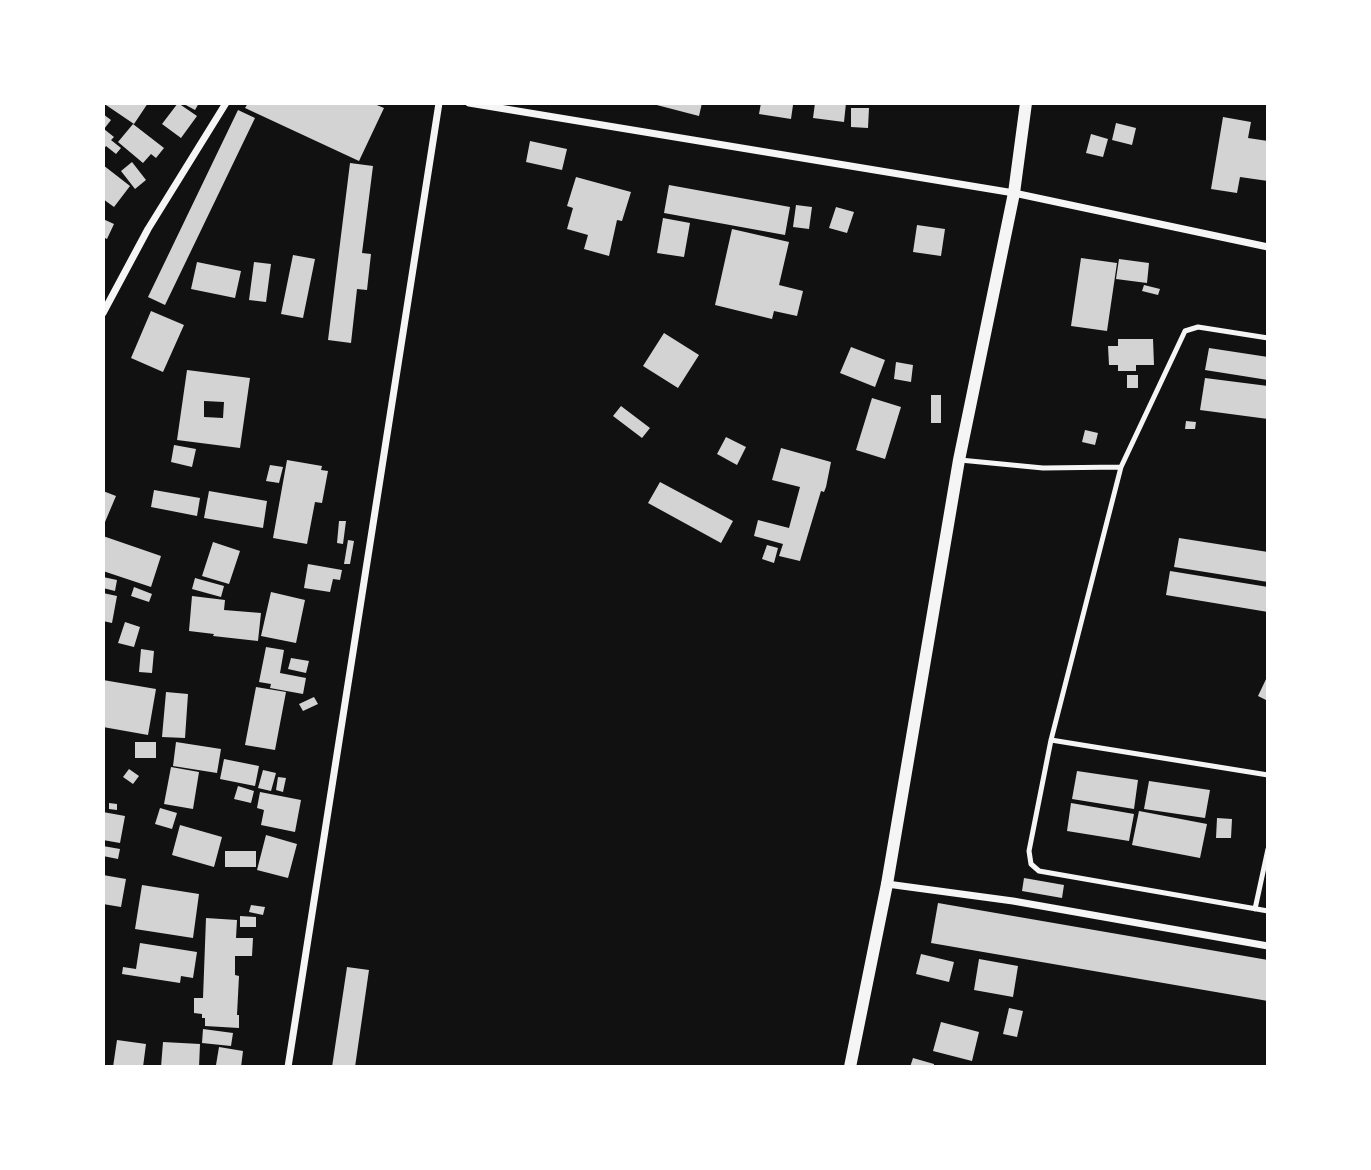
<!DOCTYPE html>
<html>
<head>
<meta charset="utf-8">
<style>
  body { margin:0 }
  #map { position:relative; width:1371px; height:1170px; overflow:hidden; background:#111; font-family:Arial,sans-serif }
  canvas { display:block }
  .frame { position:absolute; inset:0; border:105px solid #fff; pointer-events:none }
</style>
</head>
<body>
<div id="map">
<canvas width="1371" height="1170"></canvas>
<div class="frame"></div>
</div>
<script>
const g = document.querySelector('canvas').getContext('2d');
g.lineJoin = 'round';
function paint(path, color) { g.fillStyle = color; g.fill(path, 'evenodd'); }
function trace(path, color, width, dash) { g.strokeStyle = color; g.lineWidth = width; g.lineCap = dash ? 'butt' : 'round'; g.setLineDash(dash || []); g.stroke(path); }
paint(new Path2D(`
  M103 103H148L134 124Z
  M178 103 197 116 181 138 162 124Z
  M182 103H199L195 110Z
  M248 103H372L384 108 359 161 245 108Z
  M649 103H702L699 116Z
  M761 103 793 105 791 119 759 114Z
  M815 103H846L844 122 813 118Z
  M851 108H869L868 128 851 127Z
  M238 110 255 118 165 305 148 297Z
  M103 114 111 120 104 129 114 137 111 140 121 148 116 154 106 146 103 150Z
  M1223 117 1251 122 1248 138 1268 141V181L1240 177 1237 193 1211 189Z
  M1116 123 1136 128 1132 145 1112 140Z
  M133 124 164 148 156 158 151 154 143 163 118 142Z
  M1091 134 1108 139 1103 157 1086 153Z
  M530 141 567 149 562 170 526 162Z
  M132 162 146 180 135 189 121 171Z
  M350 163 373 166 362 253 371 254 367 290 357 289 351 343 328 340Z
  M103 165 130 186 114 207 103 199Z
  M576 177 631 192 622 221 617 220 609 256 584 249 588 235 567 229 573 208 567 206Z
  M669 185 790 207 785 235 664 213Z
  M796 205 812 207 809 229 793 227Z
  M836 207 854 212 847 233 829 228Z
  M663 218 690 223 684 257 657 253Z
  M103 219 114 224 107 239 103 237Z
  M917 225 945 229 941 256 913 252Z
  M732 229 789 242 779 285 803 291 797 316 774 311 772 319 715 305Z
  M293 255 315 259 303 318 281 314Z
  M1081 258 1117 263 1107 331 1071 326Z
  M1119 259 1149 263 1147 283 1116 279Z
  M197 262 241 271 235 298 191 289Z
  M254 262 271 264 266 302 249 300Z
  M1144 285 1160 289 1158 295 1142 291Z
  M151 311 184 325 163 372 131 358Z
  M664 333 699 355 678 388 643 366Z
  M1118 339H1153L1154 365H1136V371H1118V365H1109L1108 346H1118Z
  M851 347 885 360 875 387 840 373Z
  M1209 348 1268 357V380L1205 370Z
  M896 362 913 365 911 382 894 379Z
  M187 370 250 378 240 448 177 440ZM204 401 224 402 223 418 204 417Z
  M1127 375H1138V388H1127Z
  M1205 378 1268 386V419L1200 410Z
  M931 395H941V423H931Z
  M872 398 901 407 885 459 856 450Z
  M621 406 650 428 642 438 613 416Z
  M1186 421 1196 422 1195 429H1185Z
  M1085 430 1098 433 1095 445 1082 442Z
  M726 437 746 447 737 465 717 454Z
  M174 445 196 449 192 467 171 462Z
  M781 448 831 462 826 487 824 492 821 491 800 561 779 556 783 544 754 536 758 520 789 528 800 487 772 480Z
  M287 460 322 466 321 470 328 471 322 503 315 502 307 544 273 538Z
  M270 465 283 467 279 483 266 481Z
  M660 482 733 521 721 543 648 503Z
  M154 490 200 498 197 516 151 507Z
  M103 491 116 496 105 522 103 521Z
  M209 491 267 501 263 528 204 518Z
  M339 521H346L343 544 337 543Z
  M103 536 161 556 151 587 103 571Z
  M1179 538 1268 552V582L1174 567Z
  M348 540 354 541 350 564H344Z
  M213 542 240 551 229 584 202 576Z
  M767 545 778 548 774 563 762 559Z
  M308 564 342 570 340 580 333 579 330 592 304 588Z
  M1170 571 1268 587V612L1166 595Z
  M103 577 117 580 115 591 103 588Z
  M195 578 224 586 221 597 192 589Z
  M134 587 152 594 149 602 131 596Z
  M271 592 305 600 296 643 261 636Z
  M103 593 117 596 112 623 103 621Z
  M192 596 225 600 224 610 261 613 258 641 213 636 214 634 189 631Z
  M125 622 140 627 134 647 118 643Z
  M266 647 284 650 280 673 306 678 303 694 270 688 271 684 259 682Z
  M141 649 154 651 152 673 139 672Z
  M291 658 309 661 306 673 288 669Z
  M1268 675V701L1258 696Z
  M103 680 156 689 148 735 103 727Z
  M256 687 286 692 275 750 245 745Z
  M166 692 188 694 185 738 162 737Z
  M314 697 318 704 303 711 299 704Z
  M135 742H156V758H135Z
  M176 742 221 749 217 773 173 766Z
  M224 759 259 766 255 786 220 779Z
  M171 767 199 772 193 809 164 804Z
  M129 769 139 776 133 784 123 777Z
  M263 770 276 773 271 791 258 788Z
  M1077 771 1138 780 1134 809 1072 799Z
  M278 777 286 778 283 792 276 790Z
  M1149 781 1210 790 1205 818 1144 809Z
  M238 786 254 791 251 803 234 799Z
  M260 792 301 800 295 832 261 825 264 810 257 808Z
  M109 803 117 804V810L109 809Z
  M1071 803 1134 814 1129 841 1067 831Z
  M160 808 177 813 172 829 155 824Z
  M1139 811 1207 824 1200 858 1132 845Z
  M103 812 125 816 120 843 103 840Z
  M1217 818 1232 819 1231 838H1216Z
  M180 825 222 837 214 867 172 855Z
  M266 835 297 844 288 878 257 870Z
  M103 846 120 849 118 859 103 856Z
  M225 851H256V867H225Z
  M103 875 126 879 121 907 103 904Z
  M1024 878 1064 885 1062 898 1022 891Z
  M142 885 199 894 193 938 135 929Z
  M938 903 1268 960V1001L931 943Z
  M251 905 265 907 263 915 249 912Z
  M240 916 256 917V927H240Z
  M206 918 237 920 236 938H253L252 956H235V975L239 976 237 1015H239V1028L205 1026V1018H202V1014L194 1013V998H203Z
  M140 943 197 952 193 978 181 976 180 983 122 974 123 967 136 969Z
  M921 954 954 962 949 982 916 974Z
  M979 959 1018 966 1013 997 974 990Z
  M347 967 369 970 355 1067H332Z
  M1009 1008 1023 1011 1017 1037 1003 1034Z
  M941 1022 979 1032 972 1061 933 1051Z
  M203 1029 233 1033 231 1046 202 1043Z
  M117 1040 146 1044 143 1067H113Z
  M163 1042 200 1044 199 1067H161Z
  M219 1047 243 1051 241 1067 216 1065Z
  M913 1058 934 1064V1067H910Z`), '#d3d3d3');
trace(new Path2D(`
  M1268 338 1198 327 1185 331 1121 467 1051 740 1029 851 1031 864 1039 871 1268 911
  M960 460 1043 468 1121 467
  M1051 740 1268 775
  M1255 909 1268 849`), '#f5f5f5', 5);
trace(new Path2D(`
  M469 103 1014 193 1268 247
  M103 313 148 229 226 103
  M887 884 1013 901 1268 946
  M288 1067 439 103`), '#f5f5f5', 7);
trace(new Path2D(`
  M850 1067 887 884 959 460 1014 193 1026 103`), '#f5f5f5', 12);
</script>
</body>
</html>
